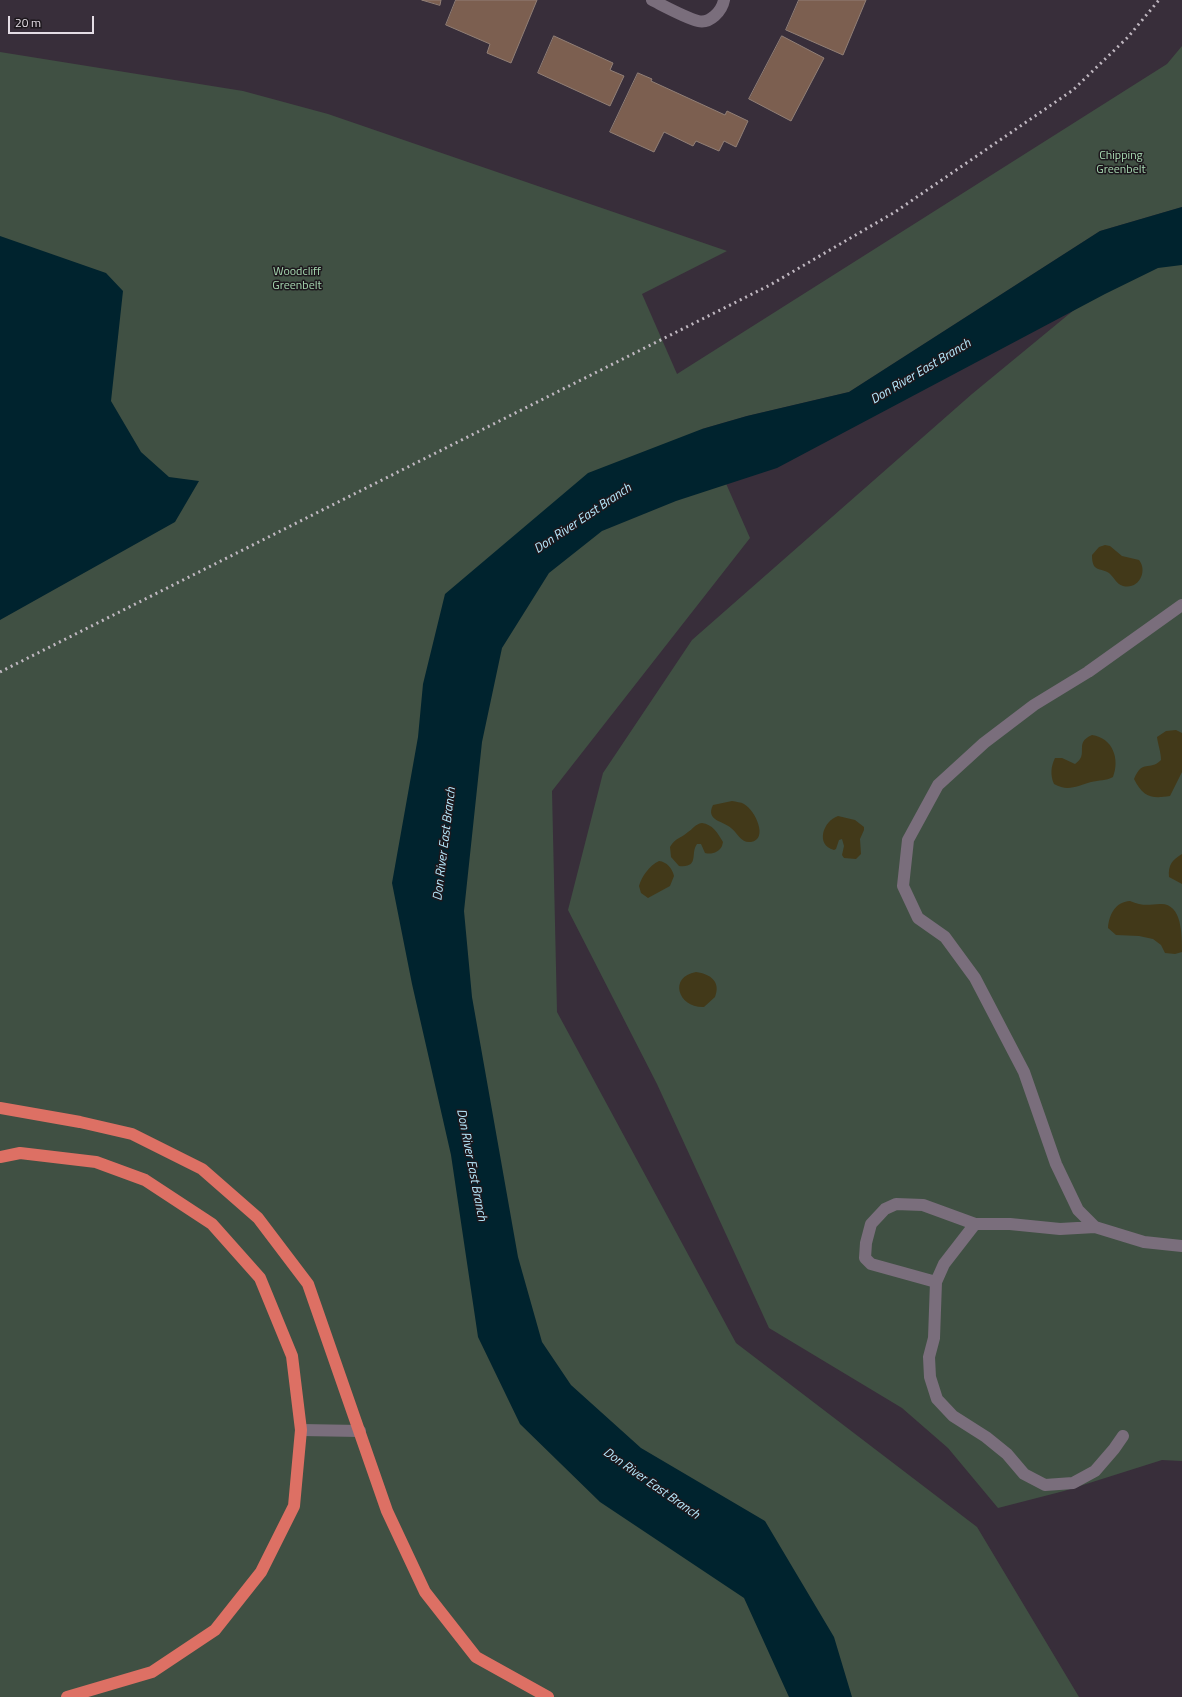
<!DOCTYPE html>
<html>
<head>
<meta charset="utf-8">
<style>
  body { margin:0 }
  #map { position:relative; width:1182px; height:1697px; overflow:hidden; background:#382e3a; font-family:"Titillium Web",sans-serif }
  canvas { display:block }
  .scale { position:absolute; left:8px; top:16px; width:86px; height:18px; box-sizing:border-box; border:2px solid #e4dde5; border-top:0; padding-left:5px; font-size:12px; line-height:14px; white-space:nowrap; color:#e4dde5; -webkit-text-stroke:3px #1d181d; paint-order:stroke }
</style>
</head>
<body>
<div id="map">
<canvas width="1182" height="1697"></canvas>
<div class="scale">20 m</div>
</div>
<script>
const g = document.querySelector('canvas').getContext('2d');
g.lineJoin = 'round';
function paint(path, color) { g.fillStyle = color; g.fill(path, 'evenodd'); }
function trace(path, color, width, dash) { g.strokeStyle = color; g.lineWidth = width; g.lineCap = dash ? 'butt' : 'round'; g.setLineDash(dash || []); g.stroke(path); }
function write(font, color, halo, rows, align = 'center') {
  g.font = font + ' "Titillium Web",sans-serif'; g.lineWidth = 3; g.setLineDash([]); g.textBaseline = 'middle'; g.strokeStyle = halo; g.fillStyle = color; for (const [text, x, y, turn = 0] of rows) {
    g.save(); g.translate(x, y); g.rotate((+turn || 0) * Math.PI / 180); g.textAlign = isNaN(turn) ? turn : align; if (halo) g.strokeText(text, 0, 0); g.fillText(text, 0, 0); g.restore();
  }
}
paint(new Path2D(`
  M1182 46V207L1100 231 849 392 747 416 702 429 750 538 552 791 557 1012 736 1343 977 1527 1079 1697H0V52L243 91 328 114 727 251 642 294 677 374 1167 64Z
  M1182 221V1461L1162 1460 1064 1491 998 1508 948 1448 902 1408 769 1328 657 1084 568 910 603 773 692 640 972 394Z`), '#405043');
paint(new Path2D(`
  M1105 545 1110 546 1122 556 1139 560C1148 571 1139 590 1123 586 1116 584 1114 577 1109 573 1100 567 1092 573 1092 555L1099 547Z
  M1176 730 1182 733V772L1170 796C1151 799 1143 797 1134 779 1143 758 1149 772 1161 760 1161 752 1158 745 1157 737L1166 731Z
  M1092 735C1113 738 1120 759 1113 777 1106 781 1099 780 1091 782 1077 786 1068 792 1054 784 1050 775 1051 766 1055 758H1062L1075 764C1090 754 1073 743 1092 735Z
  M732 801C736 802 741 802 744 804 755 810 769 839 751 842 740 843 738 833 731 828 724 821 705 821 713 805Z
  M838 816 855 820 864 827V830L860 839 861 854 856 859 844 858 842 855 844 846 842 839 839 840 836 849 834 850C815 845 823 821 838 816Z
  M702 823C712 824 718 833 723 842L722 846C719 852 712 855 705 853L701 844H697C690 853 700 868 679 866L671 857 670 847C676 837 680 839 688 832 693 829 695 824 702 823Z
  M1182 854V884L1169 877C1168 865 1172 860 1182 854Z
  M659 861C667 862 672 868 674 876L670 886 648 898 641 893 639 886C642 876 649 866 659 861Z
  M1130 901C1141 906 1148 905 1160 904 1182 903 1182 934 1182 952L1175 954 1165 953 1161 945 1153 939 1139 936 1116 935 1108 928C1109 915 1115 902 1130 901Z
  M696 972C711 974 721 982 715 997L704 1007C678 1008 668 977 696 972Z`), '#423919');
paint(new Path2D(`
  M1182 207V265L1158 268 1105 294 777 468 676 501 602 531 549 573 502 648 482 742 464 911 472 997 518 1257 542 1342 571 1385 641 1448 765 1521 834 1637 852 1697H789L744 1598 600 1502 520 1424 478 1337 451 1155 412 984 392 883 418 737 423 684 445 594 588 473 702 429 747 416 849 392 1100 231Z
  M0 236 106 273 123 291 111 401 141 452 169 477 199 481 175 522 0 620Z`), '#00232e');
const building = new Path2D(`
  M422 0H441L440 5Z
  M456 0H537L511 63 487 53 490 44 446 25Z
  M799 0H866L843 55 786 30Z
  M554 36 613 63 610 70 624 76 610 106 538 73Z
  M782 36 824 58 791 121 749 99Z
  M638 73 652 79 651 81 725 115 727 111 748 121 736 147 724 141 719 151 696 141 693 146 664 132 654 152 610 132Z`);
paint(building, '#7c5f50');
trace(building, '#917f76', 1);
trace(new Path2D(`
  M1182 605 1088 672 1034 705 984 743 938 785 908 840 903 886 918 918 945 937 975 978 1024 1072 1056 1164 1078 1210 1095 1227 1144 1242 1182 1246
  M1095 1227 1060 1229 1010 1224H975L923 1205 896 1204 885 1209 871 1224 866 1243 865 1258 871 1264 936 1282 934 1338 929 1357 930 1377 937 1399 953 1416 986 1437 1007 1454 1024 1474 1045 1485 1073 1483 1095 1471 1114 1449 1123 1436
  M936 1282 944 1264 975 1224
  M301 1430 360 1431`), '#7a6e7c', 12);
trace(new Path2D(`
  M652 0C664 6 686 18 698 21 710 24 722 11 724 0`), '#7a6e7c', 12);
trace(new Path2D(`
  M0 1108 80 1122 132 1134 202 1169 258 1218 308 1284 387 1511 425 1592 476 1657 548 1697
  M0 1157 20 1153 96 1162 145 1180 212 1224 260 1278 292 1356 301 1430 294 1506 261 1572 215 1630 152 1672 67 1697`), '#dd7064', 12);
trace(new Path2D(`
  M0 672 770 285 895 212 1073 90 1128 37 1159 0`), '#c0b8c1', 3, [2, 4]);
write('12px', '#a8d9b2', '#1d181d', [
  ["Chipping",1121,156],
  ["Greenbelt",1121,170],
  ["Woodcliff",297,272],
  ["Greenbelt",297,286]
]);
write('italic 13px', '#b5e9fd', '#1d181d', [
  ["Don River East Branch",921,372,-31],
  ["Don River East Branch",583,519,-34],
  ["Don River East Branch",445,844,-83],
  ["Don River East Branch",471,1165,79],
  ["Don River East Branch",651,1484,35]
]);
</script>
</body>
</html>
